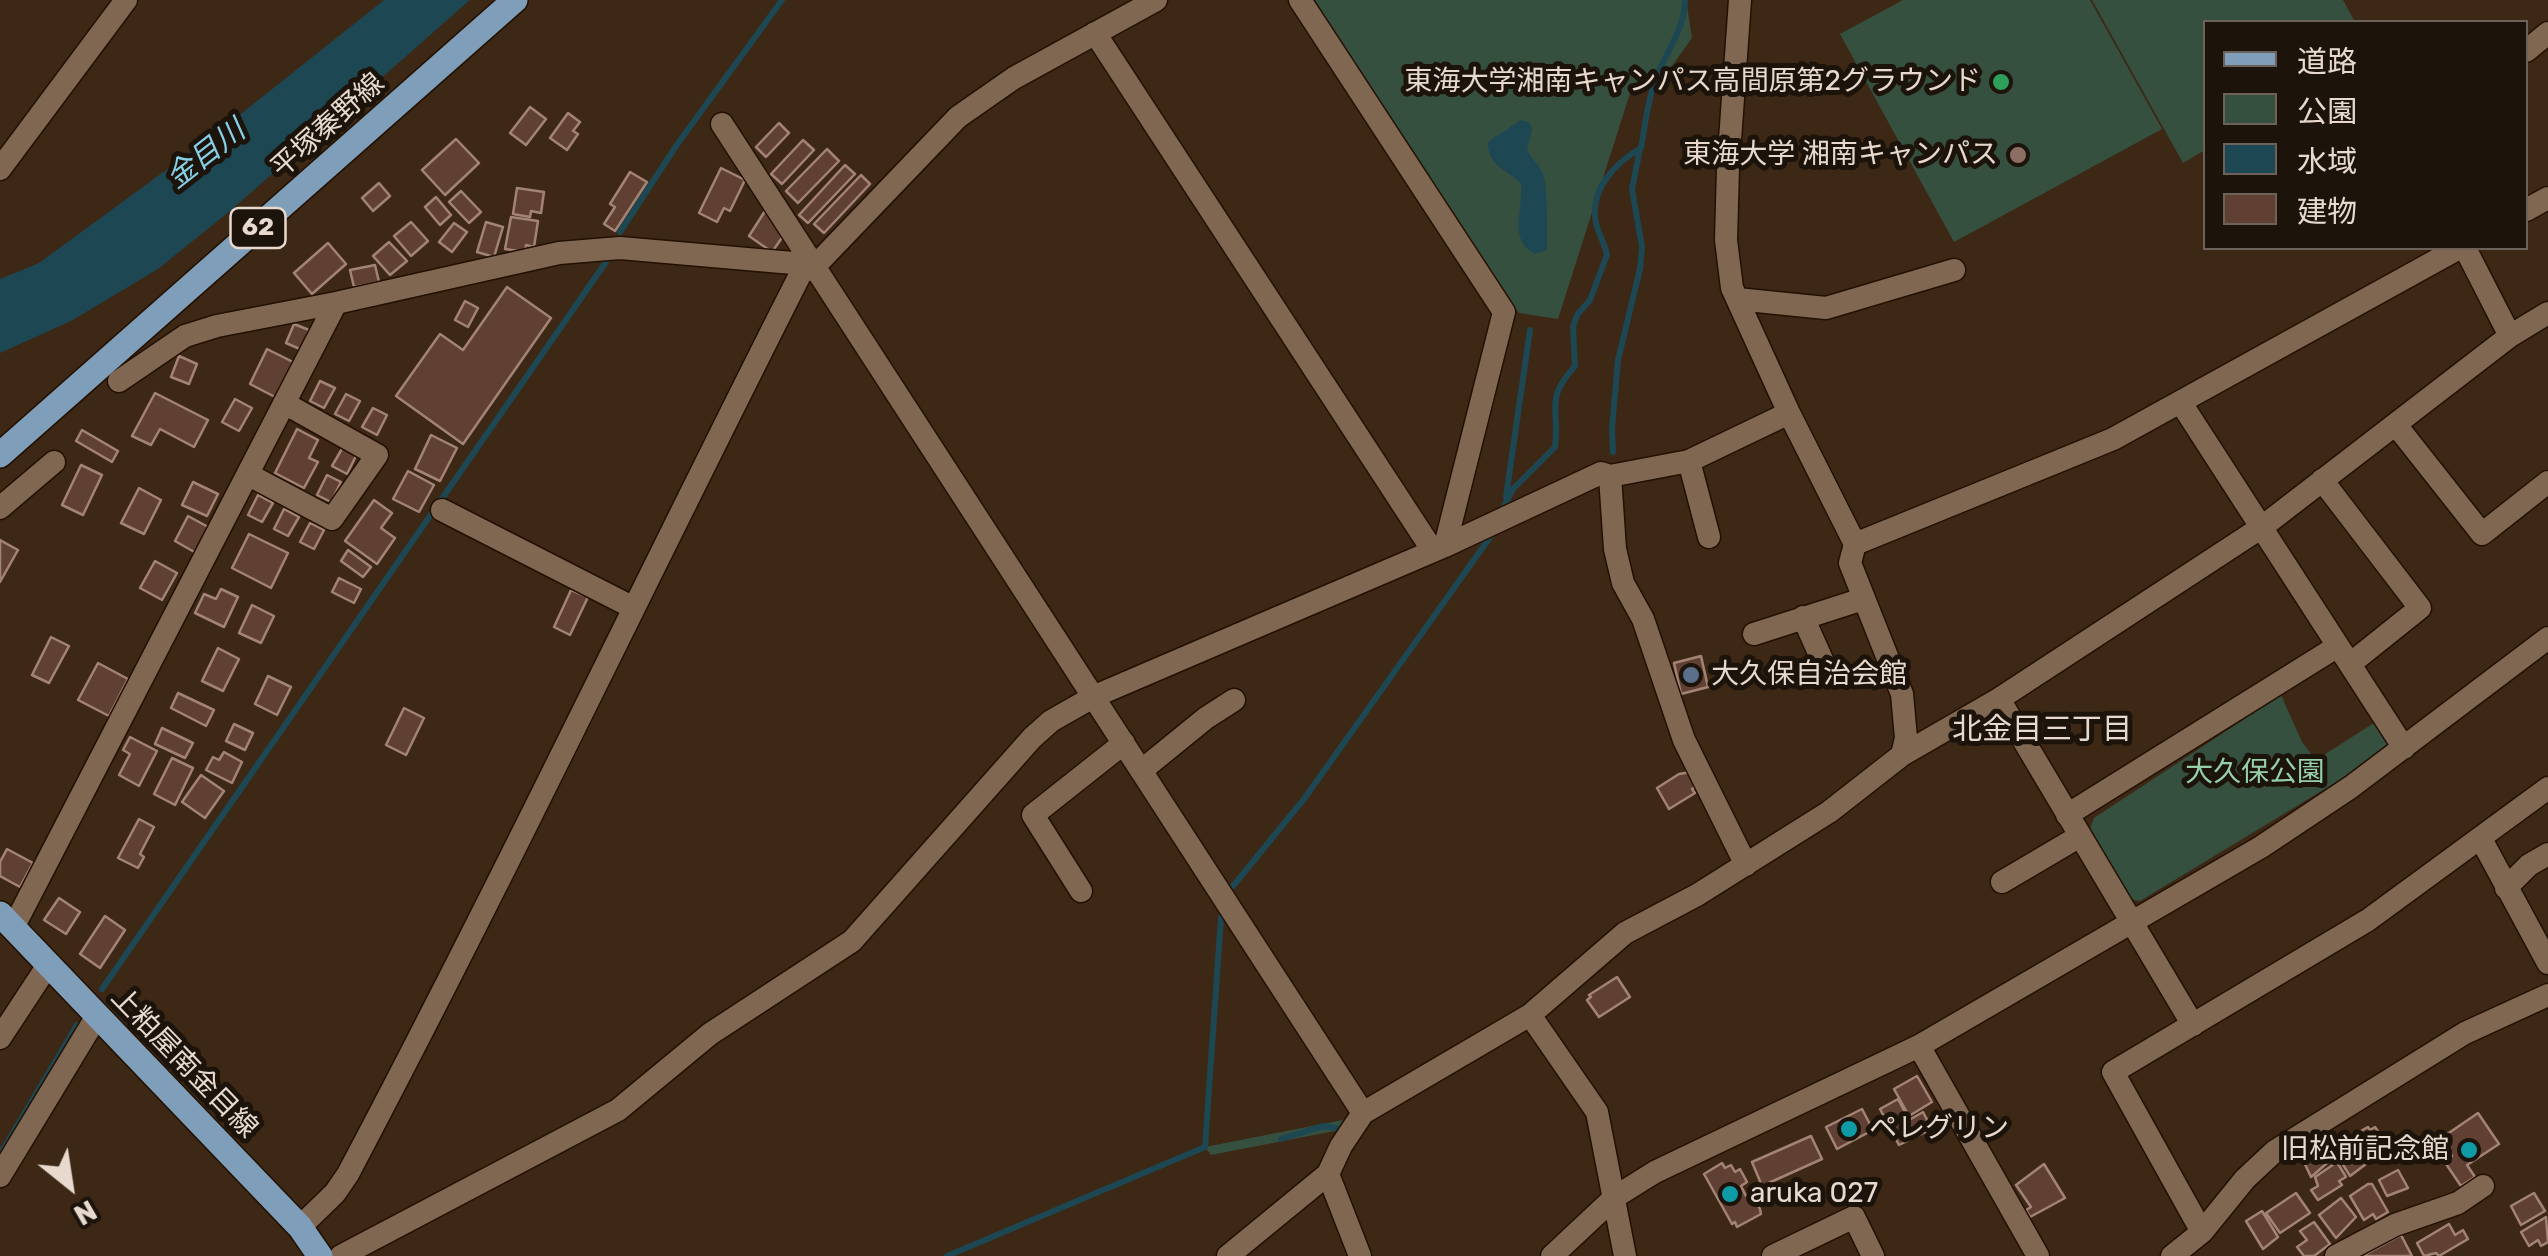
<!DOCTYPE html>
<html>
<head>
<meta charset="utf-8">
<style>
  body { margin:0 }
  #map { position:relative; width:2548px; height:1256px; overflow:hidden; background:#3c2815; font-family:Rubik,"Noto Sans JP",sans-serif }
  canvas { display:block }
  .legend { position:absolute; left:2203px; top:20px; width:325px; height:230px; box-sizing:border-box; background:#1c130b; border:2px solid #6d6259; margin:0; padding:12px 18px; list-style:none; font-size:30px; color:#e7d9ce }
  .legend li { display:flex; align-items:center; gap:20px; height:50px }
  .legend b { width:50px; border:2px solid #6d6259 }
  .north { position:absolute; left:20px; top:1136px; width:100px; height:100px; -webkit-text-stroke:8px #1c130b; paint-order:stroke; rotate:150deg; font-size:28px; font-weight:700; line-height:40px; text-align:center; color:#e7d9ce }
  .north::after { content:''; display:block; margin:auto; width:35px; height:45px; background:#e7d9ce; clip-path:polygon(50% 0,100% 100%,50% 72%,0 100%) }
</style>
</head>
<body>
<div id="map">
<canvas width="2548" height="1256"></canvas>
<ul class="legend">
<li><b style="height:12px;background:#7f9eba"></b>道路</li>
<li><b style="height:28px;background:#365040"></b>公園</li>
<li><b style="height:28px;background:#1d4753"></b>水域</li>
<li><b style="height:28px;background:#604032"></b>建物</li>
</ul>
<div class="north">N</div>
</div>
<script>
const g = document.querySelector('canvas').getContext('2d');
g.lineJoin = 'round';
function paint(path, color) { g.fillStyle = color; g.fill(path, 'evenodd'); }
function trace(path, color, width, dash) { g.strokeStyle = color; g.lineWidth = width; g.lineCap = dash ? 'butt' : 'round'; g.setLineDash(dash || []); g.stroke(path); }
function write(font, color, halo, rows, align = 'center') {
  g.font = font + ' Rubik,"Noto Sans JP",sans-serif'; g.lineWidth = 10; g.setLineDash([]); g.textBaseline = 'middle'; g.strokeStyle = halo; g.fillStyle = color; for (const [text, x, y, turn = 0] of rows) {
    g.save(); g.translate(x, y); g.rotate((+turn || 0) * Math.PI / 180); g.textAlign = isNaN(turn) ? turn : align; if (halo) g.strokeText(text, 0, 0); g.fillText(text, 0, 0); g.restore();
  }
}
paint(new Path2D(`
  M1308 0H1686L1692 38 1664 77 1632 87 1558 319 1519 313Z
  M1903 0H2090L2162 129 1954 242 1840 34Z
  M2092 0H2343L2355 22H2206L2205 150 2183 163Z
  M2281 695 2302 742 2316 760 2377 721 2394 747 2140 901 2129 899 2089 831 2094 818Z
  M1363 1116 1355 1127 1211 1155 1205 1147Z`), '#365040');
paint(new Path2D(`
  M384 0H470L230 211 158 269 71 321 0 353V279L39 263 222 129Z
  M1521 120 1529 122 1532 129 1527 150C1532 160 1542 167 1544 177 1547 185 1548 241 1547 250L1535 254C1507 240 1524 207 1521 184 1507 169 1487 166 1488 142Z`), '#1d4753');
trace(new Path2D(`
  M620 232 676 146 782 0
  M1613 452 1612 428 1618 360 1640 269 1642 247 1632 189 1640 149
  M1506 497 1530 330
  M1501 512 1513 489 1555 447C1560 406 1544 401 1575 366L1573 327 1577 315 1590 300 1607 255C1605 244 1598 233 1596 223 1589 190 1615 163 1641 148 1645 127 1647 104 1654 84 1663 55 1685 31 1685 0
  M1233 886 1304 799 1493 533
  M102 989 606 262
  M1281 1139 1323 1126 1336 1128
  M1 1153 77 1025
  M947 1256 1205 1147 1221 917`), '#1d4753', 6);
const building = new Path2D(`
  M530 107 546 119 526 145 510 133Z
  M568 113 580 122 573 131 578 134 567 150 550 138Z
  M779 123 789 133 766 157 756 147Z
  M456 139 479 163 445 195 422 170Z
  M803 140 814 150 782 184 771 174Z
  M827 149 839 161 798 203 786 191Z
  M845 165 855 174 808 223 799 215Z
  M721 168 745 180 730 211 724 208 717 222 699 213Z
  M630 172 647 182 615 231 604 224 615 207 610 204Z
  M861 175 870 184 824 233 814 224Z
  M379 183 390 196 373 211 362 198Z
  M517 188 544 192 541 213 531 211 530 217 513 214Z
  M461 191 481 212 469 223 449 202Z
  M436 197 451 215 440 225 425 207Z
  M765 211 786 232 772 252 749 236Z
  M511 217 538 221 534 247 526 245 525 252 505 249Z
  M411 222 428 241 411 256 394 236Z
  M486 222 503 227 494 257 477 252Z
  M454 223 467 232 452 252 439 242Z
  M389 242 407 261 390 275 373 256Z
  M328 243 346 264 312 294 294 273Z
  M375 265 379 282 354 287 350 270Z
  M507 287 551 318 463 444 396 396 440 334 463 350Z
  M465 301 478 308 468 327 455 320Z
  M294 324 309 330 302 350 286 343Z
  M267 349 293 362 275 397 250 384Z
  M179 356 197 364 189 384 171 377Z
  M320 381 335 388 324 408 310 401Z
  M155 393 208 420 194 447 160 429 151 445 132 436Z
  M346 394 360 401 349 421 335 414Z
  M235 399 252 408 239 431 222 422Z
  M373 408 387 415 377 435 362 427Z
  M297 429 318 440 309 458 318 462 304 488 275 473Z
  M82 430 118 451 112 462 76 441Z
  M431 435 457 448 440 481 415 469Z
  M343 447 357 454 347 474 332 466Z
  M81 465 102 475 83 515 62 505Z
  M408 471 434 485 419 512 393 499Z
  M327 475 341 482 331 502 317 495Z
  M193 482 218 494 207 516 182 505Z
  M139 488 161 500 144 534 121 523Z
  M258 495 273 503 262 522 248 515Z
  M374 500 392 513 381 528 395 538 377 564 345 541Z
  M284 509 299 517 288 536 274 529Z
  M188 516 210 528 196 553 175 541Z
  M310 523 324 530 314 549 300 542Z
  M249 534 288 553 271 588 232 568Z
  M0 540 18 550 0 582Z
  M348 550 371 567 363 577 341 561Z
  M155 561 177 573 162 600 140 588Z
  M339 578 361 589 354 603 332 592Z
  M221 589 238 597 224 627 195 613 204 594 216 599Z
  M571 590 588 597 570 635 554 627Z
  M252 605 274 616 261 643 239 633Z
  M51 637 69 646 49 683 32 675Z
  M218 648 239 659 223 691 202 681Z
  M1701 656 1708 687 1681 694 1674 663Z
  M98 663 128 679 109 716 78 700Z
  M268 676 291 687 277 715 255 704Z
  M178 693 214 710 206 726 171 708Z
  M404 708 424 718 406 755 386 745Z
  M234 724 253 733 245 750 226 741Z
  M162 728 193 743 185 758 155 744Z
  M130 737 157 751 139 786 119 775 130 754 123 750Z
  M224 752 242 762 232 783 206 770 213 757 219 760Z
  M172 758 193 768 175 805 154 794Z
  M1691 772 1699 785 1692 789 1695 793 1669 809 1657 788 1679 774Z
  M201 775 224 791 205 818 182 802Z
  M139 819 154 827 140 854 144 857 138 868 118 858Z
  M7 849 33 863 20 887 0 876V862Z
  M59 898 80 912 66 934 44 920Z
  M105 916 125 930 100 968 80 954Z
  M1617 977 1630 997 1599 1017 1587 1000 1591 997 1589 995Z
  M1917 1076 1932 1102 1909 1116 1894 1089Z
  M1898 1099 1909 1120 1923 1112 1932 1129 1899 1145 1880 1109Z
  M1862 1109 1873 1130 1837 1149 1826 1127Z
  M2478 1113 2499 1144 2467 1165 2475 1177 2461 1186 2444 1161 2452 1156 2440 1139Z
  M2368 1127 2370 1130 2375 1127 2389 1147 2350 1176 2332 1147Z
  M1811 1136 1822 1159 1762 1186 1752 1162Z
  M2323 1144 2333 1158 2311 1177 2302 1158Z
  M2337 1162 2346 1177 2339 1181 2342 1185 2318 1200 2311 1190 2318 1186 2315 1177Z
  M1722 1163 1725 1168 1731 1165 1735 1172 1740 1169 1747 1182 1741 1186 1746 1196 1751 1193 1760 1209 1761 1214 1737 1227 1735 1222 1732 1224 1704 1174Z
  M2044 1164 2065 1198 2030 1217 2026 1210 2031 1207 2016 1185Z
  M2398 1170 2408 1188 2387 1196 2379 1180Z
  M2368 1184H2372L2388 1212 2376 1219 2373 1214 2364 1220 2350 1196Z
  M2296 1193 2310 1213 2280 1233 2266 1213Z
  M2534 1193 2545 1211 2521 1225 2511 1206Z
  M2341 1198 2356 1217 2336 1238 2319 1215Z
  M2262 1211 2278 1237 2263 1249 2246 1221Z
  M2546 1217 2548 1242 2541 1246 2538 1240 2529 1246 2521 1232Z
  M2314 1222 2330 1244 2314 1256H2304L2297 1247 2307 1240 2300 1231Z
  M2449 1224 2455 1235 2463 1230 2468 1239 2439 1256 2436 1253 2424 1256 2417 1243Z
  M2401 1235 2412 1256H2362Z`);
paint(building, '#604032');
trace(building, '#a38376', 2.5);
const minor = new Path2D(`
  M1300 0 1504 312 1445 546
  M1095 33 1433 551
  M2526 51 2548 33
  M722 124 1363 1113
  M0 169 126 0
  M2526 210 2548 198
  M2465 248 2510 336
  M1737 299 1826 308 1954 270
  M119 381 185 336 217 326 336 303 559 253 620 248 816 265
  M2181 403 2404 748
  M2396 425 2482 534 2548 482
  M1689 461 1709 537
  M249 475 332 519 377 455 284 403
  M1610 476 1689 461 1789 413
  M2322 480 2420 608 2350 664
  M0 508 54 462
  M442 510 632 607
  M1855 544 2113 439 2459 248
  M1803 617 1823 662
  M1754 634 1863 599
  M1999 699 2193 1025
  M1902 755 1999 699 2262 527 2510 336 2548 313
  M1142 770 1206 718 1234 700
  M2067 815 2338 646
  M2481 839 2548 963
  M2002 882 2080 836
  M2506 888 2529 865 2548 854
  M1081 891 1033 815 1124 743
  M13 928 336 303
  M1530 1015 1597 1112 1625 1256
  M0 1038 48 965
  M1919 1046 2038 1256
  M1328 1174 1360 1256
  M0 1176 97 1016
  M300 1227 335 1193 348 1174C505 877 649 573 801 273L816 265 958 117 1014 78 1156 0
  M2202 1232 2113 1072 2368 920 2548 788
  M341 1256 618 1110 710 1034 852 941 1032 738 1051 721 1095 696 1445 546 1601 473 1610 476 1615 549 1623 583 1643 619 1684 740 1746 865
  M1228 1256 1328 1174 1341 1146 1363 1113 1530 1015 1625 933 1697 895 1829 812 1902 755 1906 738 1902 694 1850 563 1855 544 1789 413 1732 288 1726 240 1728 168 1740 0
  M1552 1256 1615 1197 1655 1172 1919 1046 2261 847 2351 787 2548 638
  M1773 1256 1854 1217 1873 1256
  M2172 1256 2202 1232 2245 1179 2275 1151 2465 1033 2548 995
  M2336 1256 2395 1225 2458 1203 2483 1186`);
const major = new Path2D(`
  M0 455 515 0
  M0 914 300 1227 320 1256`);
trace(minor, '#231001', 25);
trace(major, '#231001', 28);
trace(minor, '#7f6752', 22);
trace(major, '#7f9eba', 25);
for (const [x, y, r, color] of [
  [2001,82,10,"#2e9e5b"],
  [2018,155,10,"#8d6e63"],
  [1691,675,10,"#5c6f8a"],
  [1849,1129,10,"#0f9aa8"],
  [2469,1150,10,"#0f9aa8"],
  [1730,1194,10,"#0f9aa8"]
]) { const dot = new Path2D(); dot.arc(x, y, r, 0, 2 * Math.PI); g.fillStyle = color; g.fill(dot); trace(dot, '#1c130b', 4); }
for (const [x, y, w] of [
  [258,228,55]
]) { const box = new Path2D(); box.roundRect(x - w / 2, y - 20, w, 40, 8); g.fillStyle = '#1c130b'; g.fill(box); trace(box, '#e7d9ce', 2.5); }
write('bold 25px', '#e7d9ce', null, [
  ["62",258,228]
]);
write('28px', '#e7d9ce', '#1c130b', [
  ["東海大学湘南キャンパス高間原第2グラウンド",1981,82],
  ["東海大学 湘南キャンパス",1998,155],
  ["大久保自治会館",1711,675,"left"],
  ["ペレグリン",1869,1129,"left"],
  ["旧松前記念館",2449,1150],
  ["aruka 027",1750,1194,"left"]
], 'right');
write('28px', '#e7d9ce', '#1c130b', [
  ["平塚秦野線",328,126,-42],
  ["上粕屋南金目線",184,1063,46]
]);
write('28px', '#95d0ab', '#1c130b', [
  ["大久保公園",2255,773]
]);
write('italic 30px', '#85cfe7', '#1c130b', [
  ["金目川",206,155,-38]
]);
write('30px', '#e7d9ce', '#1c130b', [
  ["北金目三丁目",2042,730]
]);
</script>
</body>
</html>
